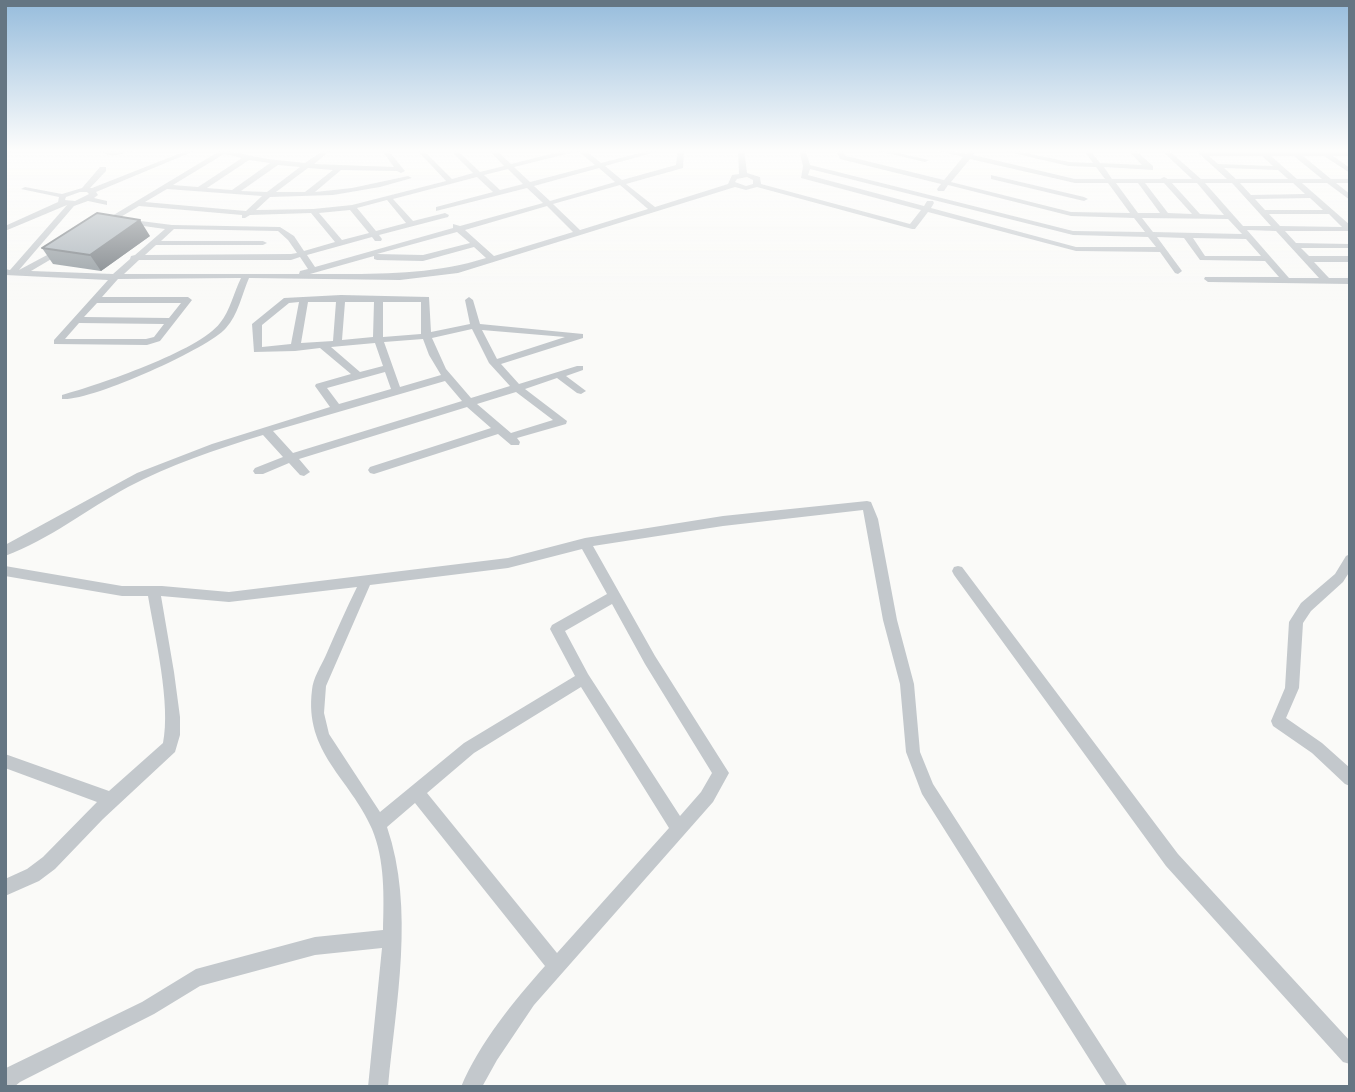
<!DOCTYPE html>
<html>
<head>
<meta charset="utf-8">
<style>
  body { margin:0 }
  #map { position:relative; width:1355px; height:1092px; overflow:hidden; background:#fafaf8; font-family:"Titillium Web",sans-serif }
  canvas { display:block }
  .frame { position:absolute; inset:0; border:7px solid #657683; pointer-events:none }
</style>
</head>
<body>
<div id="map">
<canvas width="1355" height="1092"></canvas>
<div class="frame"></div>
</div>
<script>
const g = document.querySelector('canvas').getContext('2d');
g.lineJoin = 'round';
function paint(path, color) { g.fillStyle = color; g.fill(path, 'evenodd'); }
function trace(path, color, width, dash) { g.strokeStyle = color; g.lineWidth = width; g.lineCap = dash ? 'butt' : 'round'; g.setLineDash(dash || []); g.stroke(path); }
paint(new Path2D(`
  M7 149H14L5 156V150Z
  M93 149C100 148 108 152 115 151 125 151 135 148 144 149L112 156Z
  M191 149H199L96 192 98 195 94 198 107 201V205L88 201 74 206 19 270 62 247H65V251L31 271 113 274 130 259 131 256 135 255 165 229 122 223 121 221 125 219 172 225 280 227 294 236 304 251 335 242 311 213 250 215 245 218H242V215L139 206 104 227 97 225 223 149H230L229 151 267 159 305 163 325 149H332L314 164 394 167 381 149H387L405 171 401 173 397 171 341 170 315 192 352 188 408 176 412 178 380 187 333 195 270 197 256 210 313 209 352 205 446 181 416 149H422L452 179 473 173 449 149H456L480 172 504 166 488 149H495L511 164 571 149H584L601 163 655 149H664L663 150 605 166 622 180 676 165 678 149H684L683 168 626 184 655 207 728 184 732 175 739 174 738 149H744L747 173 760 177 761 184 910 224 921 210 801 178 803 166 799 149H805L810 165 1073 231 1145 232 1134 218 1071 216 948 185 944 191H938L937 189 941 184 840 159 835 149H841L846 156 944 180 963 157 934 150 933 149H943L966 154 971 149H977L973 155 1075 179H1105L1096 167 1069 166 995 149H1006L1069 162 1093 163 1083 149H1089L1100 163 1142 165 1127 149H1134L1153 166V170L1104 167 1112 179H1160L1164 177 1168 179H1192L1160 149H1167L1201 179H1227L1194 149H1201L1205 152H1350V156H1333L1350 168V173L1324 156H1303L1331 179H1350V183H1336L1350 194V200L1327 183H1302L1350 225V231H1285L1296 243 1350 244V248H1301L1309 256H1350V262H1314L1329 278H1350V284L1208 282 1204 279 1205 277H1279L1265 261 1200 260 1184 238 1157 237 1182 271 1178 274 1175 273 1160 252 1076 251 928 212 915 229H912L757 187 746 190 735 187 458 273 400 280 249 278C242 294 238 315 226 328 208 349 89 402 62 399V395C98 385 199 351 220 323 230 311 234 292 241 278L118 279 102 297H188L192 300 160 341 147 345 54 344V340L108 280 5 275V269L10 270 67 205 5 231V226L58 202 59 197 21 189 25 187 62 194 82 188 100 167H106V171L90 188H92ZM578 151 595 165 530 182 514 167ZM224 154 242 158 198 187 173 185ZM1209 156H1262L1273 166 1218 164ZM1271 156H1294L1322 179H1297ZM970 159 1075 183H1108L1130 213 1071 212 951 182ZM249 160 270 163 232 190 207 188ZM278 165 300 167 267 192 241 191ZM308 168 333 170 305 192H276ZM599 168 615 182 550 201 534 186ZM1224 168 1278 170 1288 179H1236ZM508 169 523 184 500 190 484 175ZM810 169 1073 235 1148 237 1156 247H1076L931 208 934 203 933 201H927L924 206 808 175ZM477 177 493 192 436 207V211L527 188 543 203 460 226 453 224V228L315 267 307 255 372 237 375 241H381L382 239 379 235 448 217 449 215 445 213 413 221 393 199ZM747 177 753 180V184L746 186 735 182 737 179ZM1116 183H1138L1160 213H1138ZM1145 183H1164L1192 214 1168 213ZM1172 183H1197L1224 215 1200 214ZM1205 183H1232L1271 226H1243ZM1240 183H1293L1305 194 1251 195ZM620 185 648 209 580 230 553 204ZM167 189 262 196 246 211 145 202ZM80 192H87L89 194 75 201 65 200 66 197ZM1310 198 1323 210H1265L1255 199ZM387 200 406 223 376 231 357 208ZM547 206 573 232 494 256 465 230ZM350 210 369 233 342 240 319 213ZM1269 214H1329L1342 227 1280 226ZM1142 218 1228 219 1242 234 1153 232ZM174 229 278 231 288 240 297 253 291 254 145 255 156 245H263L267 243 263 241H161ZM1247 230 1276 231 1319 278H1289ZM457 232 470 243 423 255 377 254ZM1193 238 1246 239 1261 256H1205ZM474 247 486 258C429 276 370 274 310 274L374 256V259L377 260 423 261ZM300 257 308 269 300 271 299 274H124L139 260H291ZM97 303H181L169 318 84 317ZM79 323 164 324 154 337 146 339H65Z
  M870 149H881L929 160 925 162Z
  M991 175 1084 197 1088 199 1084 201 991 179Z
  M341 295 429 297 431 332 470 324 465 300 469 297 473 300 480 324 583 334V338L501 364 519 384 577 366H583V370L566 376 586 391 581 394 577 393 557 378 525 389 567 421 566 424 517 438 520 442 519 445H511L498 434 374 474 370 473 368 470 370 467 491 428 467 407 299 459 310 472 304 476 300 475 289 463 263 474H255L253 471 255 468 283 457 263 435C217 449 170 465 128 487 87 509 49 540 5 556V545L137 473 212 444 330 407 315 386 316 384 351 374 320 348 295 351 254 352 252 324 284 298ZM299 302 291 344 262 347V325L289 303ZM308 302H336L333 341 301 343ZM345 302H374L373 337 342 340ZM383 302H421V334L383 337ZM472 329 489 363 510 386 471 398 446 369 432 338ZM482 330 565 337 497 359ZM423 339 429 355 441 375 400 387 384 342ZM375 343 383 366 360 372 331 347ZM385 372 391 389 339 404 327 388ZM445 381 462 401 293 453 273 431ZM516 392 553 420 511 433 477 404Z
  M867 501 871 502 878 519 897 620 914 684 920 752 933 784 1128 1087H1107L922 794 906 752 900 684 883 620 863 510 723 526 593 546 655 656 729 773 713 802 534 1005 497 1060 482 1087H461C480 1042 513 1002 545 966L415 803 387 827C415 909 396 1002 388 1087H368L382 948 315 955 200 986 154 1014 20 1082 14 1087H5L6 1068 142 1002 196 969 315 937 383 930C384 897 385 860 372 829 350 778 304 753 312 690 313 678 321 666 326 655 336 632 346 609 357 587L229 602 161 596 174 672 180 717V735L175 752 103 819 55 869 39 881 5 896V879L27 869 43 857 97 802 5 768V754L109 791 163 743C171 704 155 637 148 596H122L5 576V566L122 586H162L229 592 508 558 585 538 723 516ZM582 549 607 594 552 625 550 629 575 676 464 743 380 812 329 734 324 713 326 686 370 585 508 568ZM612 604 645 664 712 773 701 792 680 816 588 674 565 631ZM581 687 669 828 557 953 427 793 474 753Z
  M1350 554V571L1343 582 1311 611 1303 623 1299 688 1286 718 1322 743 1350 768V786L1345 784 1312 753 1273 726 1271 721 1285 688 1289 622 1301 603 1335 574 1346 556Z
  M958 566 962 567 1178 854 1350 1041V1064L1343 1062 1166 866 954 575 952 571 954 567Z`), '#c3c8cc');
paint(new Path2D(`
  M150 236 101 271 53 264 42 248Z`), '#929a9f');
paint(new Path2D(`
  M140 220 150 236 101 271 90 255Z`), '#777d82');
const building = new Path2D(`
  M97 213 140 220 90 255 42 248Z`);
paint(building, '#aab3b9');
trace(building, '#777d82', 2);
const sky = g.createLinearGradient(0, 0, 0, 301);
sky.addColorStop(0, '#96bcdc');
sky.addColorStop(0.5, '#fdfdfc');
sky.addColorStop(1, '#fdfdfc00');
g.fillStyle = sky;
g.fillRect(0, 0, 1355, 301);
</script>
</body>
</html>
